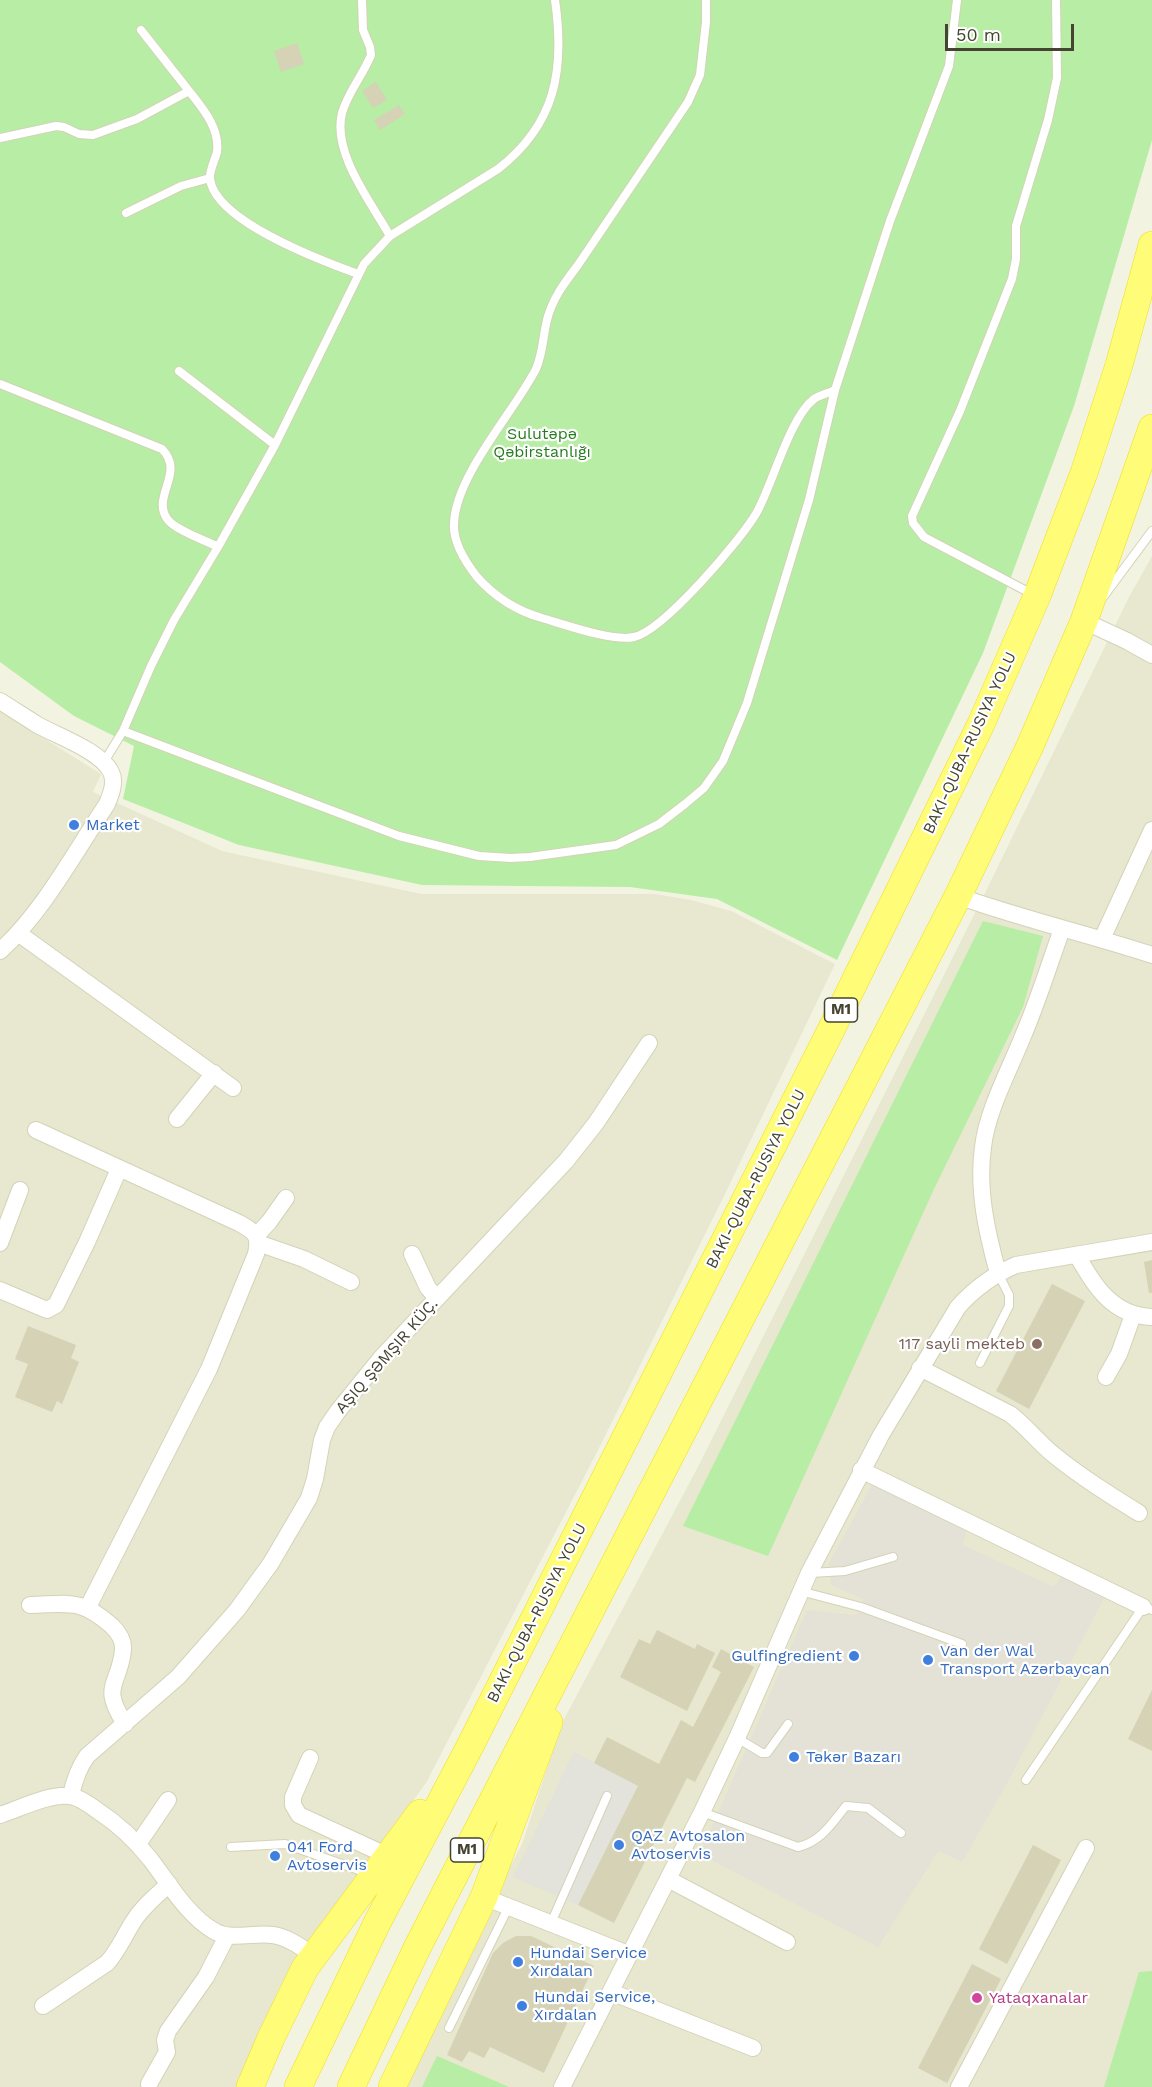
<!DOCTYPE html>
<html>
<head>
<meta charset="utf-8">
<style>
  body { margin:0 }
  #map { position:relative; width:1152px; height:2087px; overflow:hidden; background:#f3f3e1; font-family:"Work Sans",sans-serif }
  canvas { display:block }
  .scale { position:absolute; left:945px; top:24px; width:129px; height:27px; box-sizing:border-box; border:3px solid #454332; border-top:0; padding-left:8px; font-size:18px; line-height:21px; white-space:nowrap; color:#454332; -webkit-text-stroke:4px #fff; paint-order:stroke }
</style>
</head>
<body>
<div id="map">
<canvas width="1152" height="2087"></canvas>
<div class="scale">50 m</div>
</div>
<script>
const g = document.querySelector('canvas').getContext('2d');
g.lineJoin = 'round';
function paint(path, color) { g.fillStyle = color; g.fill(path, 'evenodd'); }
function trace(path, color, width, dash) { g.strokeStyle = color; g.lineWidth = width; g.lineCap = dash ? 'butt' : 'round'; g.setLineDash(dash || []); g.stroke(path); }
function write(font, color, halo, rows, align = 'center') {
  g.font = font + ' "Work Sans",sans-serif'; g.lineWidth = 4.5; g.setLineDash([]); g.textBaseline = 'middle'; g.strokeStyle = halo; g.fillStyle = color; for (const [text, x, y, turn = 0] of rows) {
    g.save(); g.translate(x, y); g.rotate((+turn || 0) * Math.PI / 180); g.textAlign = isNaN(turn) ? turn : align; if (halo) g.strokeText(text, 0, 0); g.fillText(text, 0, 0); g.restore();
  }
}
paint(new Path2D(`
  M1152 556V2087H406L448 1986 522 1844 562 1723 700 1463 985 893 1129 597Z
  M0 711 101 774 93 792 222 851 421 894H655L691 900 731 911 835 964 723 1198 597 1452 426 1783 313 1937 279 1989 239 2087H0Z`), '#e8e7cf');
paint(new Path2D(`
  M873 1483 967 1528 963 1545 1054 1587 1062 1576 1104 1598 1005 1787 962 1862 938 1851 878 1947 700 1854 807 1610 856 1615 861 1607 863 1599 831 1585 828 1565Z`), '#e4e2d7');
paint(new Path2D(`
  M0 0H1152V140L1074 406 983 653 837 960 717 899 630 887 422 885 239 845 123 799 134 746 74 716 0 662Z
  M983 921 1043 936 1023 1007 933 1191 768 1556 683 1526Z
  M1152 1971V2087H1104L1139 1972Z
  M437 2056 509 2087H422Z`), '#b7eda4');
paint(new Path2D(`
  M574 1752 638 1786 578 1905 513 1877Z`), '#e3e2db');
paint(new Path2D(`
  M297 43 304 64 281 72 274 51Z
  M376 82 387 100 373 108 362 91Z
  M399 105 405 114 380 130 374 120Z
  M1152 1260V1293H1149L1144 1262Z
  M1052 1284 1085 1301 1029 1409 996 1391Z
  M28 1326 76 1345 71 1358 79 1362 62 1404 57 1401 52 1412 15 1397 28 1364 15 1359Z
  M657 1630 695 1649 697 1644 715 1653 687 1711 620 1677 639 1639 650 1644Z
  M721 1649 754 1667 695 1782 687 1778 614 1923 578 1905 638 1786 594 1763 607 1737 659 1764 681 1720 693 1727 721 1672 712 1667Z
  M1152 1690V1751L1128 1739Z
  M1033 1845 1061 1860 1007 1964 979 1949Z
  M516 1936H531L594 1966 544 2073 490 2047 484 2058 469 2051 462 2062 447 2055 493 1953 503 1943Z
  M972 1964 1001 1979 947 2083 918 2068Z`), '#d5d2b6');
const service = new Path2D(`
  M362 0 363 30 370 47 371 55C363 75 348 92 342 113 332 153 371 202 390 236
  M706 0V22L700 75 688 102 578 265C565 282 552 299 547 320 543 336 543 353 536 369 514 412 455 476 454 524 453 543 466 563 477 577 494 596 517 611 542 618 563 624 613 642 634 637 663 631 742 539 757 512 773 483 790 417 814 399 820 395 829 393 835 390
  M141 30 189 91
  M0 138 56 126 64 127 79 134 93 135 137 119 189 91C203 109 220 128 217 152 215 160 209 171 210 179 215 221 322 261 358 274
  M126 213 181 186 210 178
  M179 371 275 445
  M0 384 162 449C186 473 150 497 168 520 177 531 205 540 218 547
  M1034 595 924 537 913 523 912 516 960 411 1012 279 1016 259V226L1048 120 1057 78 1056 0
  M1103 597 1152 531
  M123 731 399 836 479 856 511 858 530 857 616 845 659 824 685 804 704 788 723 761 747 703 809 500 835 390 890 221 949 66 957 0
  M104 762 123 731 151 666 174 620 218 547 275 445 364 264 390 236 498 169C556 124 565 70 555 0
  M980 1363 1009 1306V1295L998 1273
  M810 1573 845 1571 893 1557
  M800 1591 861 1607 962 1644
  M737 1738 762 1753H767L788 1724
  M1026 1780 1143 1607 1152 1610
  M702 1812 798 1847C821 1842 832 1823 846 1806L868 1808 901 1833
  M231 1847 285 1844 370 1874
  M551 1923 607 1796
  M449 2028 509 1906`);
const minor = new Path2D(`
  M1084 621 1127 641 1152 655
  M0 701C12 709 24 716 36 724 57 736 101 751 111 772 116 782 111 794 107 804 75 852 43 912 0 951
  M958 896C1022 919 1088 934 1152 955
  M18 933 233 1088
  M1102 939 1152 830
  M177 1119 214 1073
  M36 1130 239 1223C255 1232 260 1235 256 1254L209 1369 88 1607
  M256 1236 269 1222 286 1198
  M0 1243 20 1190
  M258 1243 304 1259 351 1282
  M412 1254 428 1288 437 1298
  M1077 1255C1094 1286 1113 1316 1152 1317
  M998 1273C987 1233 977 1190 983 1147 987 1111 1009 1071 1023 1036 1038 1001 1049 965 1062 929
  M0 1290 47 1310 56 1305 87 1242 119 1169
  M920 1368 1010 1414C1026 1426 1038 1442 1054 1455 1081 1477 1110 1495 1139 1513
  M1106 1377 1119 1354 1133 1315
  M861 1470 1143 1607
  M30 1605C69 1604 80 1598 112 1626 119 1633 124 1640 123 1650 119 1687 100 1685 125 1724
  M310 1758 293 1797V1805L299 1815 388 1856
  M71 1796C74 1780 78 1769 87 1756L178 1677 237 1610 271 1563 309 1498 315 1479 322 1440 327 1427 338 1411 381 1358 566 1161 596 1123 649 1043
  M0 1815C19 1809 50 1793 70 1796 79 1797 90 1805 98 1811 118 1824 136 1841 151 1860 169 1884 188 1916 214 1931 232 1941 254 1932 273 1935 287 1937 301 1947 313 1955
  M138 1844 168 1800
  M668 1879 787 1942
  M484 1897 628 1954
  M611 1992 753 2048
  M43 2006 107 1963C118 1951 124 1936 133 1922 142 1907 156 1896 169 1884
  M149 2084 167 2052 165 2040 168 2031 206 1977 227 1936
  M562 2087 702 1812 737 1738 809 1573 881 1435 958 1307C974 1289 993 1275 1016 1265L1152 1242
  M959 2087 1086 1848`);
const trunk = new Path2D(`
  M250 2087 271 2038 305 1968 420 1813
  M298 2087 377 1923 468 1750 830 1032 981 724 1037 596 1084 473 1119 365 1152 245
  M351 2087 417 1948 958 896 1030 746 1084 621 1152 428
  M392 2087 484 1897 549 1722`);
trace(service, '#d4d3b7', 10);
trace(minor, '#d4d3b7', 18);
trace(trunk, '#efde1f', 28);
trace(service, '#fff', 8);
trace(minor, '#fff', 16);
trace(trunk, '#fffc77', 27);
for (const [x, y, r, color] of [
  [74,825,6,"#3f7fe0"],
  [1037,1344,6,"#8d6e63"],
  [854,1656,6,"#3f7fe0"],
  [928,1660,6,"#3f7fe0"],
  [794,1757,6,"#3f7fe0"],
  [619,1845,6,"#3f7fe0"],
  [275,1856,6,"#3f7fe0"],
  [518,1962,6,"#3f7fe0"],
  [977,1998,6,"#d1479c"],
  [522,2006,6,"#3f7fe0"]
]) { const dot = new Path2D(); dot.arc(x, y, r, 0, 2 * Math.PI); g.fillStyle = color; g.fill(dot); trace(dot, '#fff', 2); }
for (const [x, y, w] of [
  [841,1010,33],
  [467,1850,33]
]) { const box = new Path2D(); box.roundRect(x - w / 2, y - 12, w, 24, 4.5); g.fillStyle = '#fff'; g.fill(box); trace(box, '#454332', 1.5); }
write('bold 15px', '#454332', null, [
  ["M1",841,1010],
  ["M1",467,1850]
]);
write('16px', '#277d1f', '#fff', [
  ["Sulutəpə",542,434],
  ["Qəbirstanlığı",542,452]
]);
write('16px', '#454332', '#fff', [
  ["BAKI-QUBA-RUSIYA YOLU",970,743,-65],
  ["BAKI-QUBA-RUSIYA YOLU",756,1179,-63],
  ["AŞIQ ŞƏMŞIR KÜÇ.",387,1356,-49],
  ["BAKI-QUBA-RUSIYA YOLU",537,1613,-63]
]);
write('16px', '#366cbe', '#fff', [
  ["Market",86,825],
  ["Van der Wal",940,1651],
  ["Transport Azərbaycan",940,1669],
  ["Gulfingredient",842,1656,"right"],
  ["Təkər Bazarı",806,1757],
  ["QAZ Avtosalon",631,1836],
  ["Avtoservis",631,1854],
  ["041 Ford",287,1847],
  ["Avtoservis",287,1865],
  ["Hundai Service",530,1953],
  ["Xırdalan",530,1971],
  ["Hundai Service,",534,1997],
  ["Xırdalan",534,2015]
], 'left');
write('16px', '#785e54', '#fff', [
  ["117 sayli mekteb",1025,1344]
], 'right');
write('16px', '#b23c85', '#fff', [
  ["Yataqxanalar",989,1998]
], 'left');
</script>
</body>
</html>
